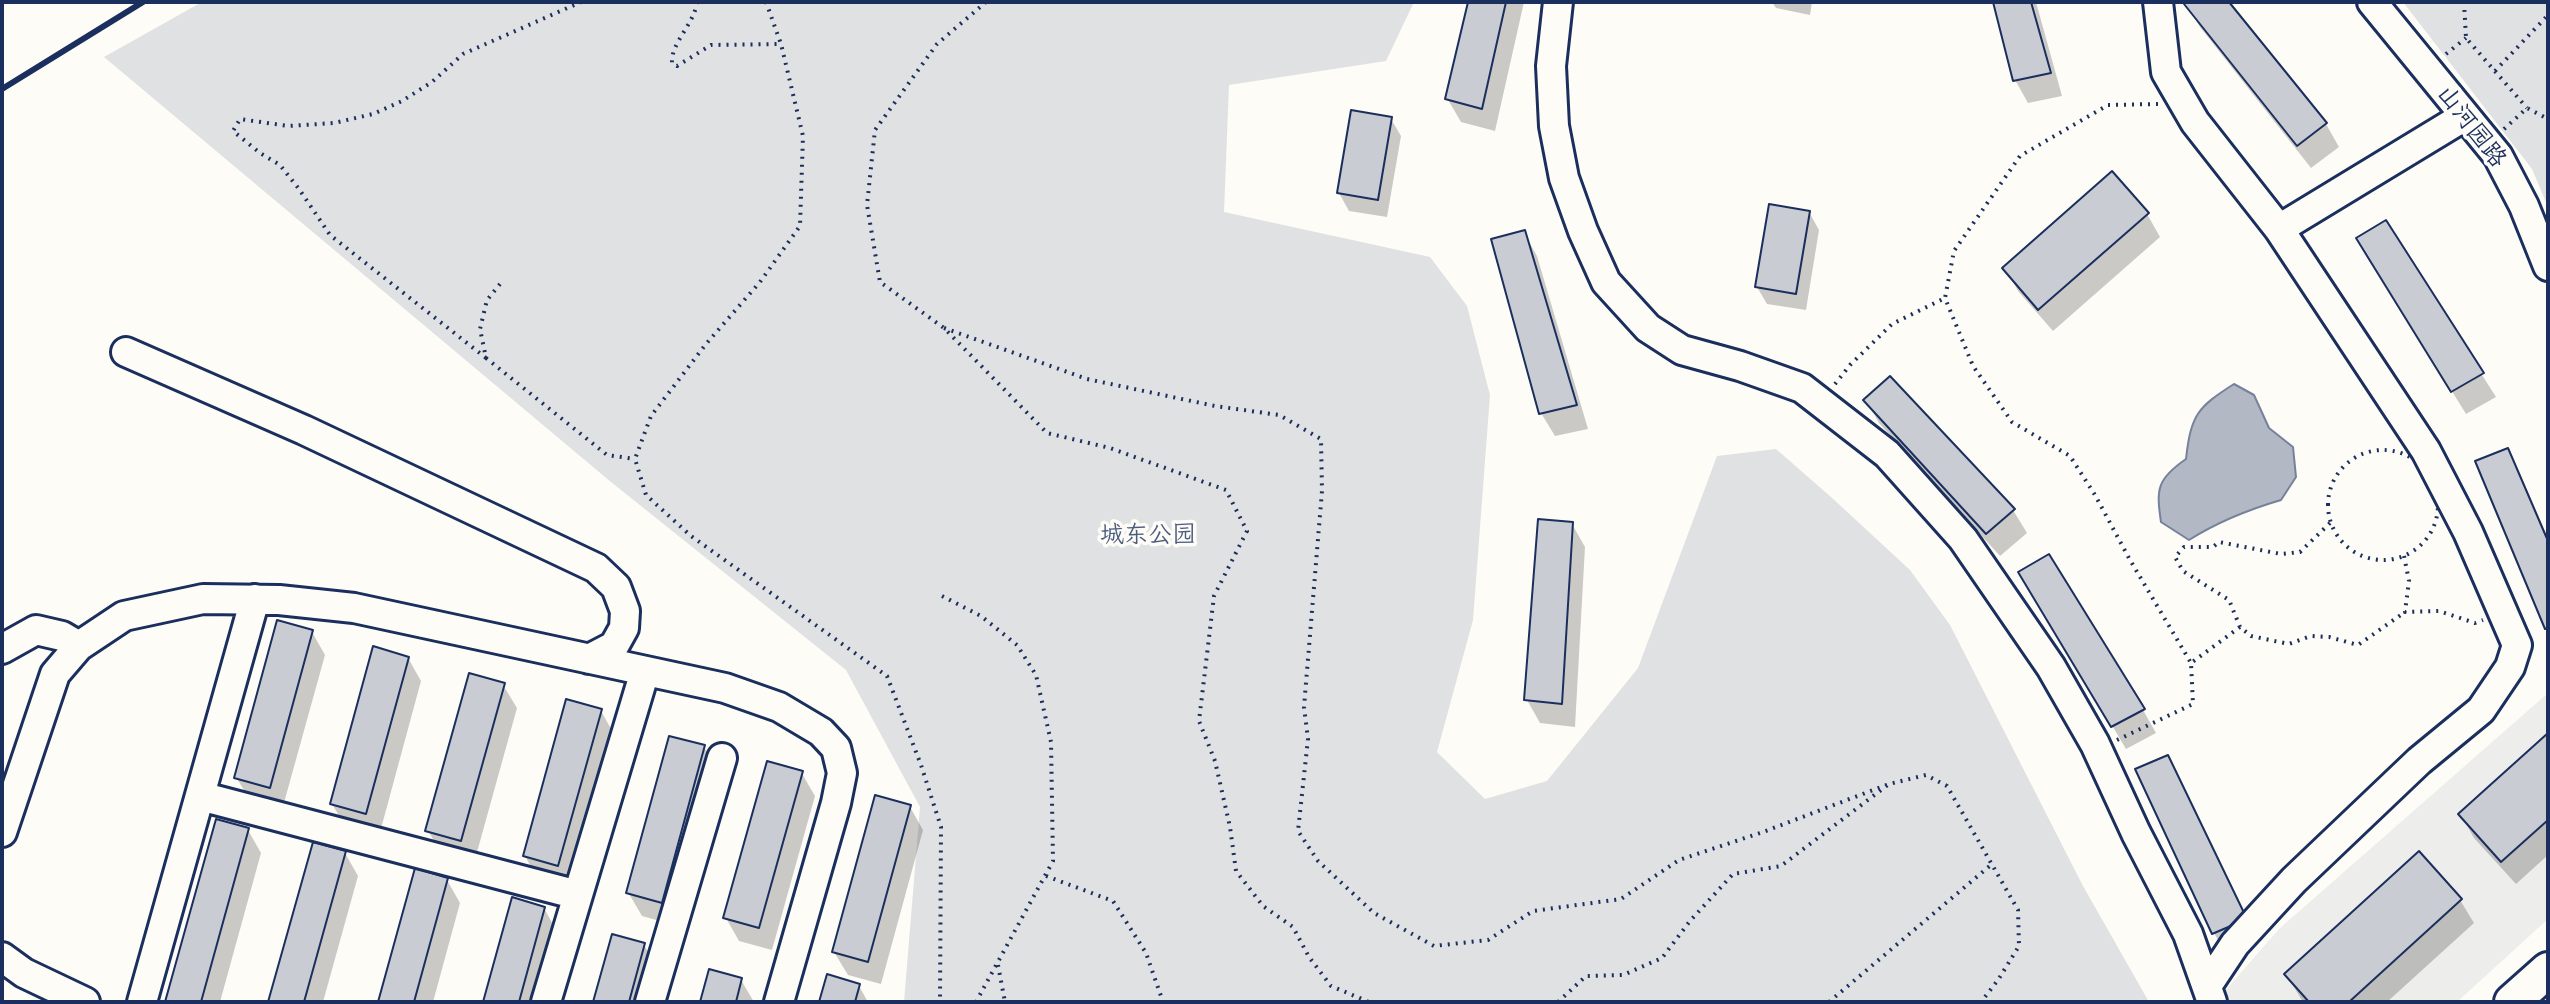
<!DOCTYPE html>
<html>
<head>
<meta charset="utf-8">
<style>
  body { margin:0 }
  #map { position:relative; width:2550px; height:1004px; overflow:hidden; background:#fdfcf7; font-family:"Patrick Hand",sans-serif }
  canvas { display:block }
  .frame { position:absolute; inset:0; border:4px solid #1b2f5e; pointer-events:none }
</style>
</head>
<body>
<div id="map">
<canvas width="2550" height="1004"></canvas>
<div class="frame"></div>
</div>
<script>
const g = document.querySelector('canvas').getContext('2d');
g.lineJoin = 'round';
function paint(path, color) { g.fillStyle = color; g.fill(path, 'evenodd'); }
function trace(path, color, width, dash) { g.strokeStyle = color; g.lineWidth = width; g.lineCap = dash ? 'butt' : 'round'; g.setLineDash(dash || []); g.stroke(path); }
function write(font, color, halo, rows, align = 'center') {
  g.font = font + ' "Patrick Hand","LXGW WenKai TC",sans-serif'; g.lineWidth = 7; g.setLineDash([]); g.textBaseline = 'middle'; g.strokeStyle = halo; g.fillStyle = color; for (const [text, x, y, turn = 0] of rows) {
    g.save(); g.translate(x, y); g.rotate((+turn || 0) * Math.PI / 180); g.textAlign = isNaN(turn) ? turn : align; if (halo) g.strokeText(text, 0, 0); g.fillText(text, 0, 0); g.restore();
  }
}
paint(new Path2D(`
  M2548 693V919L2457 1002H2215L2280 928Z`), '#edeeec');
paint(new Path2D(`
  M202 2H1414L1386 61 1229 85 1224 212 1430 257 1467 306 1490 395 1473 620 1437 752 1485 799 1547 781 1638 668 1717 456 1776 449 1831 497 1910 570 1950 625 2083 886 2149 1002H904L920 807 846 670 611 482 104 57Z
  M2403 2H2548V207L2532 169Z`), '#e0e1e3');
const water = new Path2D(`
  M2234 384 2254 395 2269 428 2293 447 2296 477 2281 500C2247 510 2219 521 2189 540L2161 522C2156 489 2157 479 2186 459 2191 414 2198 407 2234 384Z`);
paint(water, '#b3b8c5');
trace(water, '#76819c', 2);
paint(new Path2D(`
  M1470 2H1524L1495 131 1461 122 1447 98Z
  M1772 2H1812L1810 15 1776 8Z
  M1995 2H2036L2062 96 2028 103 2015 80Z
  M2189 2H2226L2326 124 2339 147 2311 168 2200 27 2186 4Z
  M1391 119 1401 136 1387 217 1349 211 1339 193Z
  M1809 212 1819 230 1806 310 1767 304 1757 287Z
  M2147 214 2160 237 2053 331 2018 291 2005 268Z
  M2386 223 2496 397 2466 414 2372 262Z
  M1524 233 1537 256 1588 429 1555 436 1541 413Z
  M1866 400 2013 510 2027 533 2000 556 1879 423Z
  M2507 451 2520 474 2548 538V631Z
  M1572 524 1585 547 1575 727 1540 723 1527 700Z
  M2021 572 2143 710 2156 733 2126 749Z
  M312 632 325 655 282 810 250 800 236 777Z
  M408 658 421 681 379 836 346 827 332 804Z
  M503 685 517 708 474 863 441 854 428 830Z
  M601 711 614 734 571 889 538 879 525 856Z
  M2548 736V855L2516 884 2474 838 2461 815Z
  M704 747 717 770 674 925 642 916 628 892Z
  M2167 758 2259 943 2227 956 2214 933 2138 770Z
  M801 772 815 796 772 950 739 941 726 918Z
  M910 807 923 830 881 984 848 975 834 952Z
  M248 830 261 853 220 1002H167Z
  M345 853 358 876 323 1002H270Z
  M447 880 460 903 433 1002H380Z
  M2460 900 2474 923 2387 1002H2303L2286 974Z
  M544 908 557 932 538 1002H485Z
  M644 945 657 968 648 1002H595Z
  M741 980 754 1002H702Z
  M859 986 868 1002H821Z`), '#0003');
const building = new Path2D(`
  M1468 2H1506L1482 109 1445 99Z
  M1993 2H2031L2051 73 2013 81Z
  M2186 2H2229L2327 123 2297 146 2184 4Z
  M1351 110 1392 117 1378 200 1337 193Z
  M2112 171 2149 213 2038 310 2002 268Z
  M1769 204 1810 211 1796 294 1755 287Z
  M2386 220 2484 373 2451 392 2356 238Z
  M1525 230 1577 405 1539 414 1491 239Z
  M1890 376 2015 509 1986 534 1863 400Z
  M2508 448 2548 541V628L2545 629 2475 461Z
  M1538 519 1573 522 1562 704 1524 700Z
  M2049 554 2145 709 2111 727 2018 572Z
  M277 620 313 630 270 788 234 778Z
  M373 646 409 657 366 814 330 804Z
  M469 673 505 683 461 841 425 831Z
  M566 699 602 709 558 866 523 856Z
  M2548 733V820L2501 862 2458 814Z
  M669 736 705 745 662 903 626 893Z
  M2168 755 2247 919 2212 934 2135 769Z
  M767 761 803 771 759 928 723 918Z
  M875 795 911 805 868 962 832 952Z
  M216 819 249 828 201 1002H165Z
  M313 842 346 851 304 1002H268Z
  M2419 851 2462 899 2349 1002H2309L2284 974Z
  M415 868 448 878 414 1002H378Z
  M512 897 545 907 519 1002H483Z
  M612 934 645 943 629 1002H593Z
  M709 969 742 978 736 1002H700Z
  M827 974 860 984 855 1002H819Z`);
paint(building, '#c9ccd3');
trace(building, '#1b2f5e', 2);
const minor = new Path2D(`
  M1558 2 1551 66 1554 126 1564 178 1583 231 1606 282 1648 328 1682 350 1740 366 1802 388 1887 454 1963 539 2051 667 2095 744 2136 833 2188 934 2212 1002
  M2158 2 2166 72 2195 122 2279 229 2426 451 2468 532 2517 645 2510 667 2481 710 2419 761 2294 880 2235 944 2207 986
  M2372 2 2498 156 2524 206 2548 266
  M2279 229 2465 116
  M126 352 304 430 596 568 616 587 625 611 624 628 614 646 589 659
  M2 649 36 630 62 636 79 646
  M200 796 578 895
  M2 832 55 674 79 646 124 616 203 599 279 600 354 608 725 688 779 707 821 732 836 748 842 773 836 803 779 1002
  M2 957 24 973 85 1002
  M142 1002 255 599
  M546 1002 645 671
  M650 1002 722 758`);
const major = new Path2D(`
  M2512 1002 2548 970`);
trace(minor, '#1b2f5e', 34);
trace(major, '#1b2f5e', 40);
trace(new Path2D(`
  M697 2C694 25 671 42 672 63L677 66 711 45 781 44
  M766 2 781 44 803 136 800 226 760 282 706 344 651 416 635 459 646 495 691 536 887 676 921 765 941 827 940 1002
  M986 2 937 44 875 130 867 205 880 282 944 328 1047 433 1110 448 1226 490 1247 531 1214 596 1199 721 1215 761 1230 827 1236 871 1263 906 1293 927 1309 957 1331 986 1369 1002
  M2464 2 2466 38 2527 108
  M2446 54 2466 38
  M2495 71 2548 15
  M2158 104 2108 105 2020 156 1954 251 1945 298 1973 366 2012 422 2070 456 2095 495 2130 560 2191 663
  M2504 129 2527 108 2548 119
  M500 284 487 300 480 329 486 358 607 455 635 459
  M944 328 1087 379 1215 406 1279 415 1321 439 1322 491 1304 707 1308 739 1298 831 1318 861 1374 913 1434 946 1488 940 1533 911 1621 899 1679 860 1763 832 1889 784
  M486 358 330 235 299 189 280 165 260 153 233 131 240 119 288 126 334 123 373 114 402 101 432 82 463 54 581 2
  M1835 384 1850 365 1892 324 1945 298
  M2328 505a55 55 0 1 1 110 0a55 55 0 1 1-110 0Z
  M2330 523 2300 552 2281 554 2219 542 2213 547H2184L2175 557 2183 571 2229 600 2240 627 2251 636 2289 644 2311 636 2329 637 2358 645 2405 612
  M2404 556 2409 581 2405 612 2439 611 2475 623 2483 620
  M942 596 981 616 1017 645 1036 675 1051 742 1053 861 976 1002
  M2117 740 2193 704 2191 663 2240 627
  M1046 876 1113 901 1146 953 1163 1002
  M998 965 1005 1002
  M1558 1002 1586 976 1623 975 1662 958 1690 921 1733 874 1781 866 1889 784 1926 775 1947 786 2018 910 2019 946 1998 980 1981 1002
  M1829 1002 1992 864`), '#1b2f5e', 4, [2, 6]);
trace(minor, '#fdfcf7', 28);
trace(major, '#fdfcf7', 34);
trace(new Path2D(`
  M2 89 143 2`), '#1b2f5e', 6);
write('24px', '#1b2f5e', '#fdfcf7', [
  ["山河园路",2471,127,52]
]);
write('24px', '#4c5c7f', '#fdfcf7', [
  ["城东公园",1148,536]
]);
</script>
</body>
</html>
